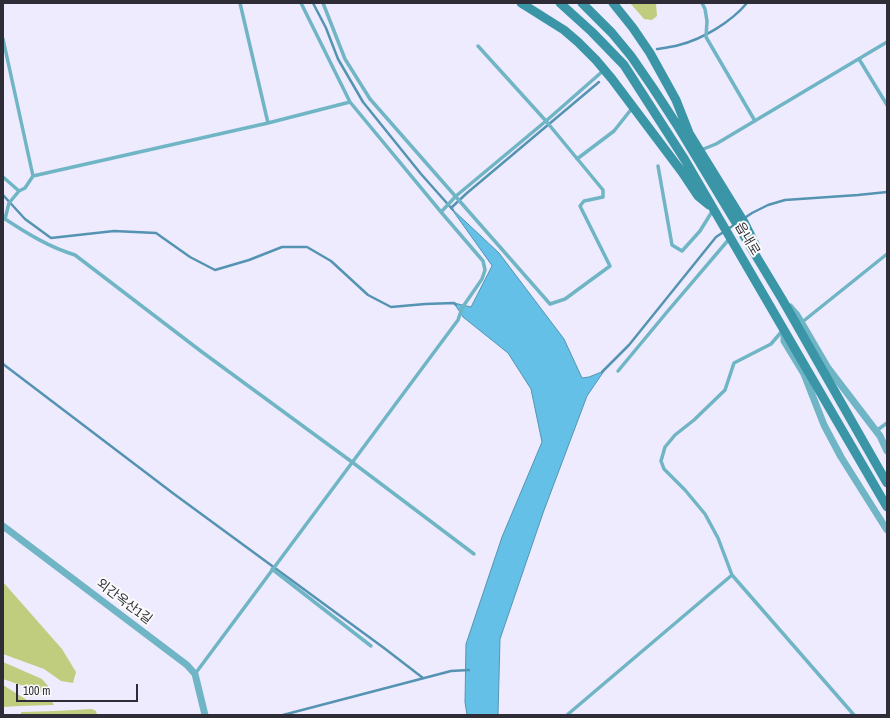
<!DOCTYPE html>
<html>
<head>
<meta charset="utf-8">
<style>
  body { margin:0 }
  #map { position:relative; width:890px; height:718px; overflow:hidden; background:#edebfd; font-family:"Archivo Narrow",sans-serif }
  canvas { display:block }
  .frame { position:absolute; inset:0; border:4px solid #2d2c37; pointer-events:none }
  .scale { position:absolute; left:16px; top:684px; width:122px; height:18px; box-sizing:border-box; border:2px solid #2d2c37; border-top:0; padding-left:5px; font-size:12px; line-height:14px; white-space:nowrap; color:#2d2c37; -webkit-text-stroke:3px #fbfbfb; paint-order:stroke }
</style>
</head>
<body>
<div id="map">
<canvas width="890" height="718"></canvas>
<div class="frame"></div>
<div class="scale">100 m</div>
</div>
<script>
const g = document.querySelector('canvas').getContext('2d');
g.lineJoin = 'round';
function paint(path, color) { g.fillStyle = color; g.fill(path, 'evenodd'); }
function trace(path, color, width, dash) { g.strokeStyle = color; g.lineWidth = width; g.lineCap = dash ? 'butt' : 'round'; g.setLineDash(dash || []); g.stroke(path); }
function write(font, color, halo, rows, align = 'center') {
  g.font = font + ' "Archivo Narrow","Noto Sans KR",sans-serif'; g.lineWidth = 4; g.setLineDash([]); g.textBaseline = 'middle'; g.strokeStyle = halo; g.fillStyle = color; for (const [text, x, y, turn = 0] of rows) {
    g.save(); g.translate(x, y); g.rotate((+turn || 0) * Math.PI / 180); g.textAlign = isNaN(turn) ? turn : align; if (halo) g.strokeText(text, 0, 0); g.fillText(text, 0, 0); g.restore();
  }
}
paint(new Path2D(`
  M630 3H656L657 16 652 20 644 19Z
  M3 582 62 649 76 672 73 683 61 681 44 669 3 654Z
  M3 662 42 679 48 686 46 690 41 692 3 679Z
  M3 685 27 700H51L54 705 20 706 3 707Z
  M92 709 96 711 97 715H21V712L55 711Z`), '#c0cd7f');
const water = new Path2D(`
  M451 208 499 253 564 339 582 378 589 377 604 371 587 396 543 513 500 639 498 715H467L465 702 466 644 502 537 542 442 531 389 508 353 463 317 454 303 471 307 492 266Z`);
paint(water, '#64c0e6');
trace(water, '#5494b2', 1);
trace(new Path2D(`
  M313 3 326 28 338 59 363 102 421 174 453 210
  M657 49C664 48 672 47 679 45 703 39 731 22 747 3
  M3 195 25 219 51 238 114 231 156 233 190 257 215 270 249 260 282 247H307L331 261 368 295 391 307 425 304 454 303 456 305
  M451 208 467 193 599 82
  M743 219 752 213 768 205 785 200 858 195 887 192
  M3 364 174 494 384 648 423 678
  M602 372 629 345 716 237 734 225
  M283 715 451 671 469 670`), '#5494b2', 2.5);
trace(new Path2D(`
  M240 3 268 123
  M323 3 345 59 370 99 550 304 565 299 610 266 580 206 584 201 603 197V190L546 121 478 46
  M702 3 705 9 707 21 706 37 755 121
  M3 39 33 176 25 188 19 191 9 203 5 219C28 234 49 247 75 255L202 352 352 462 474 554
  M859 59 887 105
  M701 150 716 144 887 42
  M577 159 614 131 633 107
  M658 166 672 245 682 251 700 231 713 210
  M33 176 268 123 350 102
  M3 177 19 191
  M441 212 456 196 546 121 604 70
  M801 323 887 254
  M783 330 771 344 734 363 725 390 694 420 675 435 665 447 661 461 664 469 685 490 705 514 718 538 732 575 854 715
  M618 371 667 312 730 238
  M876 431 887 423
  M272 569 371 646
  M195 674 458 320 462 308 482 279 485 270 483 261 441 212 350 102 301 3
  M567 715 732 575`), '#70b5c5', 3.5);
trace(new Path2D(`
  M790 307 797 315 828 368 880 436 887 451
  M784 332V341L804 374 824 425 841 457 887 530
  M3 526 187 665 195 674 205 715`), '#70b5c5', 7);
trace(new Path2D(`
  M521 3 564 30 578 42 596 60 612 79 682 172 698 196 709 205
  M560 3 592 32 624 65 685 160 887 507
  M582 3 612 33 631 56 653 88 677 125 782 299 887 483
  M613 3 633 28 650 53 676 100 689 133 744 222 755 244`), '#3a95a7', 9);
write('13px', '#2d2c37', '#fbfbfb', [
  ["읍내로",747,239,59],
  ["외간옥산1길",124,602,37]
]);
</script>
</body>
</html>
